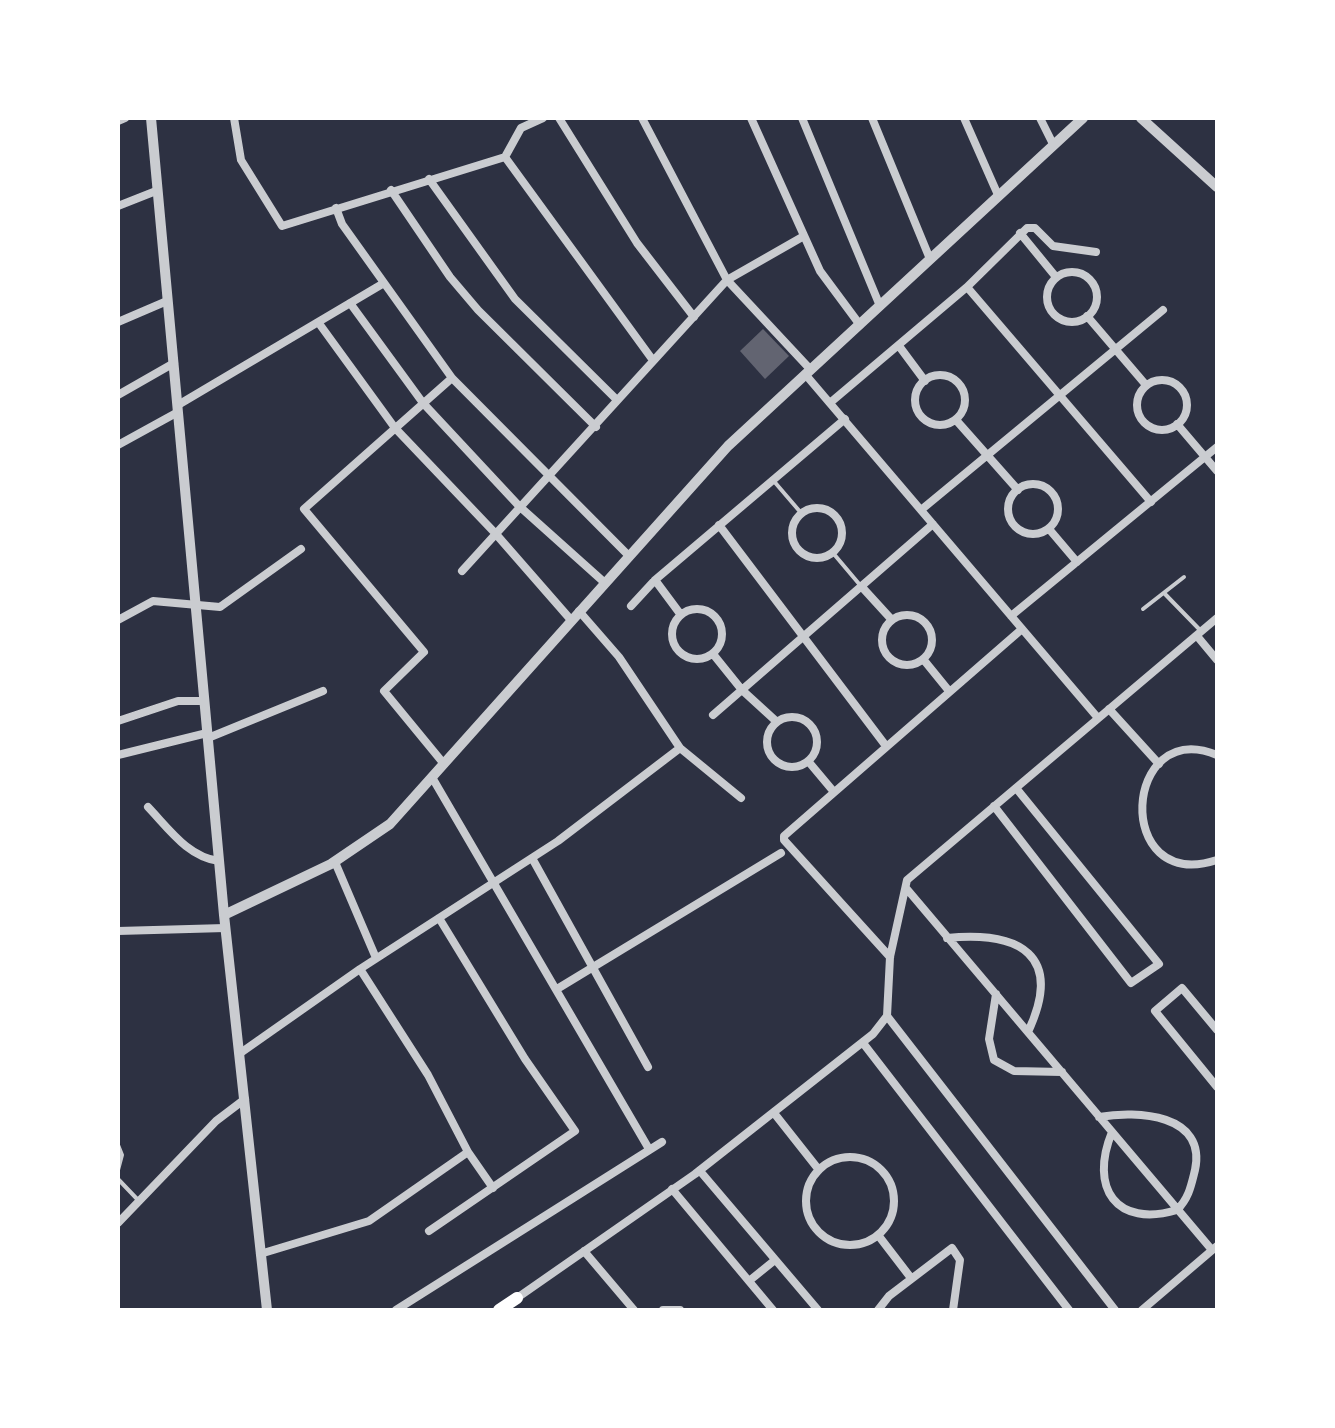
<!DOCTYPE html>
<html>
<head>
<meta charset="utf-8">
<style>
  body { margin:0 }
  #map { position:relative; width:1335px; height:1428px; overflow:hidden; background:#2d3142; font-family:Signika,sans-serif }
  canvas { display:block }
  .frame { position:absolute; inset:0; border:120px solid #fff; pointer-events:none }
</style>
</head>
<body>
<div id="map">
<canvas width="1335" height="1428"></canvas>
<div class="frame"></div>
</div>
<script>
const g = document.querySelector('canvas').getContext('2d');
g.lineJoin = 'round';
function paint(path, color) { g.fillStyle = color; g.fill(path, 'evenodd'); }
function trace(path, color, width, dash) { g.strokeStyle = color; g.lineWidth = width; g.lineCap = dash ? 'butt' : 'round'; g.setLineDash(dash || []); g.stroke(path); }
paint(new Path2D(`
  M763 329 789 356 765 379 740 351Z`), '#626471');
trace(new Path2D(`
  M772 479 802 514
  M833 553 860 585
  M1164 593 1200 630
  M1143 609 1184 577
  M118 1145 122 1155 118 1170
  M118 1179 138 1200`), '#caccd0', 4);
trace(new Path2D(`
  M234 118 241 160 282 226 505 157 521 128 543 118
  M559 118 637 243 694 317
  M642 118 727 280 810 369
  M751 118 820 271 860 325
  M802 118 880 306
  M872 118 930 259
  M964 118 998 195
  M1040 118 1053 144
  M118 121 125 118
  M505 157 652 359
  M429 179 515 299 616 399
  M391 190 450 277 478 310 596 427
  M118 206 156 191
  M336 208 342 224 452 378 629 556
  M1020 233 1056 277
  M1047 297a25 25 0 1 1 50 0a25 25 0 1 1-50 0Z
  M967 287 1151 502
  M350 303 423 403 519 506 605 583
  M1087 316 1146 385
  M118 322 167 301
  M318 322 395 428 495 533 571 620
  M899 346 925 381
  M805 374 1098 718
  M915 400a25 25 0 1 1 50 0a25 25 0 1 1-50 0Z
  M1137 405a25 25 0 1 1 50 0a25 25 0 1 1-50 0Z
  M118 395 174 363
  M831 402 967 287 1027 228H1035L1053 246 1096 252
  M178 405 384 283
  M956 420 1018 490
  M1177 424 1217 471
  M118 445 178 412
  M1008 509a25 25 0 1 1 50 0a25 25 0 1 1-50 0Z
  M792 533a25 25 0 1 1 50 0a25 25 0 1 1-50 0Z
  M921 510 1163 310
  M719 525 886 746
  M1049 529 1077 562
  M462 571 727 280 804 236
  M655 580 681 615
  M861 586 892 620
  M631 606 655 580 845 419
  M672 634a25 25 0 1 1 50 0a25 25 0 1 1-50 0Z
  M882 640a25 25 0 1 1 50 0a25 25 0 1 1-50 0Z
  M1011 616 1217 447
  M118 620 153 601 220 607 301 549
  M1197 636 1217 660
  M713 654 742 690 777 722
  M923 659 949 691
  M1109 709 1159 764
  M713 715 933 524
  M767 742a25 25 0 1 1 50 0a25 25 0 1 1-50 0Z
  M118 721 178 701H204
  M208 738 323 691
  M680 748 741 798
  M118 755 207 733
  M1217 755C1123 716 1112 894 1217 860
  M808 761 834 792
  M444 764 384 691 424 652 304 509 452 378
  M433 779 649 1149
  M994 806 1131 983 1159 964 1016 788
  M148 807C169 829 188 857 219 861
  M532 858 648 1067
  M335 862 376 958
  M906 888 1212 1250
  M118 931 225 928
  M947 938C1020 931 1064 955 1028 1032
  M890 957 784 840V836L1022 629
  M360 969 428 1075 468 1152 493 1188
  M557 989 781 853
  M996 994 989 1039 994 1060 1014 1071 1062 1072
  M887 1016 1115 1310
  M1217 1030 1182 988 1155 1011 1217 1087
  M863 1043 1069 1310
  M239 1054 360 969 558 841 680 748 619 657 579 611
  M774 1113 819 1170
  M1099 1117C1137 1110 1207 1114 1195 1170 1191 1186 1189 1198 1177 1210 1116 1228 1089 1188 1112 1132
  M806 1201a44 44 0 1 1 88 0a44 44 0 1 1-88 0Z
  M700 1171 818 1310
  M672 1189 773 1310
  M118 1223 216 1121 245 1099
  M429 1231 575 1131 525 1059 439 918
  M878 1235 911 1278
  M584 1251 634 1310
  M260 1254 369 1221 468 1152
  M749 1281 775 1260
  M517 1298 695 1174 873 1034 887 1016 890 957 907 880 1217 618
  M396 1310 662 1142
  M663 1310H680
  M878 1310 889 1296 952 1248 960 1260 953 1310
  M1142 1310 1217 1246`), '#caccd0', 8);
trace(new Path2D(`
  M151 118 224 915 267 1310
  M1141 118 1217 187
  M224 915 331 864 390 824 728 446 1083 118`), '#caccd0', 10);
trace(new Path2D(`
  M499 1310 517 1298`), '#fff', 12);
</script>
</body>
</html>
